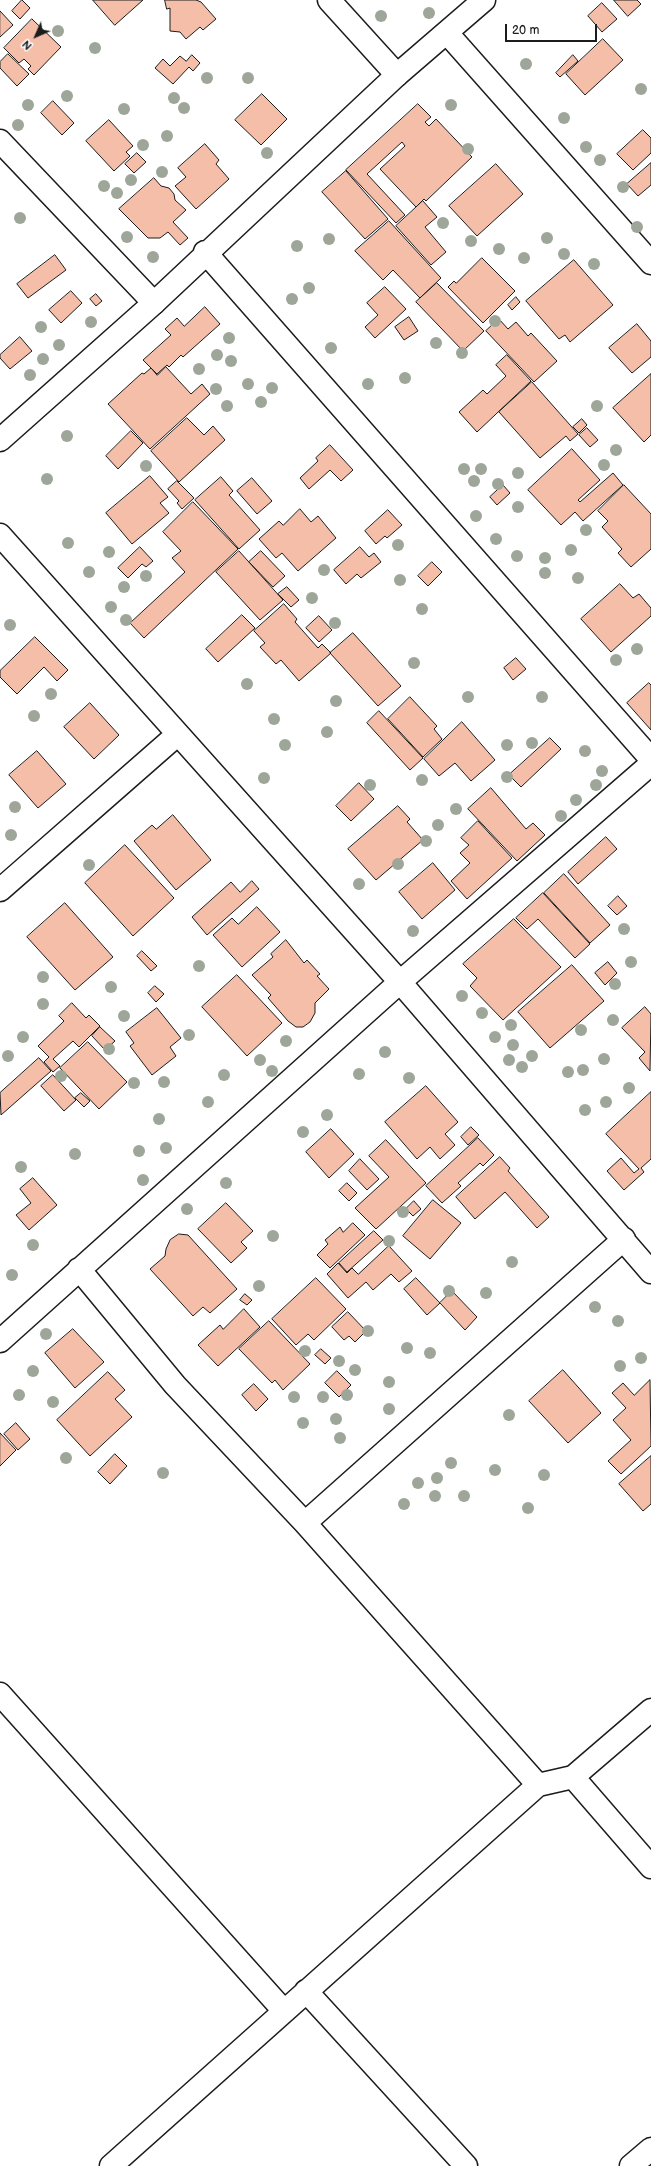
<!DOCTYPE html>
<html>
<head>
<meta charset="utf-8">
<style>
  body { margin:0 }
  #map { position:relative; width:651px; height:2166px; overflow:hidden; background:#fff; font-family:"Balsamiq Sans",sans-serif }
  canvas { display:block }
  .north { position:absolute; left:16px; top:16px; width:40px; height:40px; -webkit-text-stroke:3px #fff; paint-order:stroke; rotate:225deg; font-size:11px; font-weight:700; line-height:16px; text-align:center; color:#1c1c1c }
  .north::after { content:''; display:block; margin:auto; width:14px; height:18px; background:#1c1c1c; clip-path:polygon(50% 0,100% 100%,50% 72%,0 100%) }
  .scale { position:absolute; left:505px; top:24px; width:92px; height:18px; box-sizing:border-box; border:2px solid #1c1c1c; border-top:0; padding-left:5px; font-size:12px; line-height:14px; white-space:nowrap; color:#1c1c1c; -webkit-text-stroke:3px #fff; paint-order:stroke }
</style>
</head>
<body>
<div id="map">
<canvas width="651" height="2166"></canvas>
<div class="north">N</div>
<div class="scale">20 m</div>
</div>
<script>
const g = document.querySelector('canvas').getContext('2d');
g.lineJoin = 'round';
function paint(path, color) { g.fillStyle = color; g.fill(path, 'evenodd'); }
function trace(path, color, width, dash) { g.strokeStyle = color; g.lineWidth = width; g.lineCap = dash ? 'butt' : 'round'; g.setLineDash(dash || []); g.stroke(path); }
const building = new Path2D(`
  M22 0 30 8 20 19 12 11Z
  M93 0H143L115 25Z
  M165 0H196L201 2 216 19 203 30 200 27 186 39 180 32 170 31V8L167 9Z
  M614 0H637L641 4 628 16Z
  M602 3 617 19 602 32 588 16Z
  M0 11 13 25 0 37Z
  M32 19 61 47 34 75 28 69 31 66 24 59 19 63 4 48Z
  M603 39 623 60 585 95 566 74Z
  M8 54 29 74 17 86 0 68V62Z
  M192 55 200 63 193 71 189 67 173 84 155 68 163 59 170 66 180 56 186 61Z
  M573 55 578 61 560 77 556 73Z
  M262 94 287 119 261 145 235 120Z
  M53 101 74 123 62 135 41 113Z
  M418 104 431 117 425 122 429 126 436 119 472 157 426 201 424 199 416 207 380 169 405 146 402 142 367 174 405 215 396 223 346 170Z
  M109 120 133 146 126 152 130 156 114 171 86 141Z
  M643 130 651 138V153L633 170 617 154Z
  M205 144 219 160 216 164 229 179 196 209 175 186 186 177 178 168Z
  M137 153 146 162 134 173 125 164Z
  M651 163V185L638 196 627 184Z
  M496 164 523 194 477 236 449 206Z
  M346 171 388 219 365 239 322 192Z
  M154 178 161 186 169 188 174 194 175 200 186 210 173 222 188 238 180 245 168 232 160 238H148L119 209Z
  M423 201 437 217 425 227 446 252 431 265 396 226Z
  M389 221 441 278 420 298 393 270 383 280 355 251Z
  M55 255 66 270 28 298 17 284Z
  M482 258 515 291 483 323 448 287 454 281 456 283Z
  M574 260 613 305 570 342 565 335 559 339 526 301Z
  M437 283 484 331 463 351 416 302Z
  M385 287 406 309 375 338 365 327 378 315 367 303Z
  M71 291 82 303 61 323 49 310Z
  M96 294 102 301 96 306 90 299Z
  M516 297 520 302 512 310 508 305Z
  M205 307 220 324 183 357 181 355 169 367 167 365 157 374 143 360 171 335 165 329 177 318 184 326Z
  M409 317 418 331 404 340 395 327Z
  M499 319 508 329 516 322 528 336 531 333 557 361 534 382 486 331Z
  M637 324 651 341V357L632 373 609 348Z
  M20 337 32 351 10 369 0 358V355Z
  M507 355 531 381 477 432 459 412 483 390 487 394 506 376 496 365Z
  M166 367 191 394 202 384 210 394 150 449 108 404 142 373 144 374 151 368 157 375Z
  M651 374V435L644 442 613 408Z
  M532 382 578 434 570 441 566 436 540 458 499 412Z
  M187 418 204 435 213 426 225 440 179 482 151 451Z
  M582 419 587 425 579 433 573 427Z
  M587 428 598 440 590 447 579 435Z
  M131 431 143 443 118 469 106 456Z
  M330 445 353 470 341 481 330 470 309 489 300 478 318 461 316 458Z
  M572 449 600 480 578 500 580 502 613 473 623 485 583 521 575 512 561 525 528 490Z
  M150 476 168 497 160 503 169 513 132 544 106 513Z
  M221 477 233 491 229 495 260 530 239 549 195 500Z
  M252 478 272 501 257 514 237 491Z
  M177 481 194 498 182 509 177 503 179 501 168 489Z
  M503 485 510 493 497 505 490 497Z
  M624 485 651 514V549L631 567 618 553 622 549 602 527 608 521 598 511Z
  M193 502 238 549 144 638 130 623 185 572 172 558 181 551 163 532Z
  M300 509 311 522 318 516 336 538 298 571 282 553 276 558 259 539 279 521 283 525Z
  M388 510 402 525 387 538 385 536 376 544 365 531Z
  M140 547 153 561 146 567 142 564 128 578 118 568Z
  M360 547 369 557 374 553 381 562 361 578 357 574 346 584 334 570Z
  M239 551 283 600 260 620 216 572Z
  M261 551 285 576 273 587 249 562Z
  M432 562 442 572 428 586 418 576Z
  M620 584 633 598 639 594 651 608V616L611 652 581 619Z
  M287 587 299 600 291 607 278 594Z
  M284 604 297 619 295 622 318 648 322 644 331 653 299 681 281 660 276 664 260 647 265 643 254 631Z
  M242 615 255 628 218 662 206 649Z
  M319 616 332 630 319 642 306 628Z
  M353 633 401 686 378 706 330 653Z
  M35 637 68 670 57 681 44 667 17 694 0 677V671Z
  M516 658 526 669 513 680 504 668Z
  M649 683 651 685V730L627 703Z
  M410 697 437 726 434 729 442 739 423 757 388 719Z
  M90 703 119 735 94 759 64 727Z
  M379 711 423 758 410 770 367 723Z
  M462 722 495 760 471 781 455 763 439 776 424 759Z
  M550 738 561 749 521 787 509 775Z
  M37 751 66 784 38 808 9 775Z
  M359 783 374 799 351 821 336 806Z
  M491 788 526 829 533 823 545 835 517 861 468 809Z
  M398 806 410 819 407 822 423 840 376 880 348 849Z
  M173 815 211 860 176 890 134 841 152 825 156 829Z
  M478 821 512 858 467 899 451 881 470 863 460 853 469 845 461 838Z
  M606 837 617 849 578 884 568 872Z
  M125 845 174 898 133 936 85 883Z
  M433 863 455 890 422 919 399 892Z
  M564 874 610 925 590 943 544 893Z
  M252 881 259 889 207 935 192 917 231 882 240 892Z
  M543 893 590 944 575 958 538 919 527 929 516 918Z
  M618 896 627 906 617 915 608 906Z
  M65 903 113 957 75 990 27 937Z
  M257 907 280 932 242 967 213 935 232 918 238 924Z
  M514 919 561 967 503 1020 470 986 477 978 463 964Z
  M286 940 304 963 307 960 320 974 317 976 329 989 315 1003V1013L310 1022 303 1027H296L288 1021 268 998 271 995 252 975 273 957 271 954Z
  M142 951 157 966 151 971 137 956Z
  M608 962 617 973 605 985 595 973Z
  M572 965 604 1001 550 1048 518 1012Z
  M237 975 282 1023 247 1056 202 1007Z
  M155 986 164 994 156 1002 148 993Z
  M72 1003 86 1018 89 1015 100 1026 79 1047 73 1041 53 1059 60 1066 53 1072 44 1062 49 1057 38 1046 64 1021 59 1016Z
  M645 1007 651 1014 650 1071 639 1058 645 1052 622 1028Z
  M157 1008 181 1038 170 1047 176 1056 152 1075 130 1046 134 1043 126 1032Z
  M100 1027 115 1041 105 1050 92 1036Z
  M88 1042 127 1082 99 1109 60 1068Z
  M39 1058 51 1071 1 1115 0 1093Z
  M53 1075 76 1100 64 1111 41 1086Z
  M426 1086 458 1122 445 1134 455 1145 440 1159 430 1147 417 1159 385 1122Z
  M651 1092V1159L641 1168 644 1172 624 1190 607 1171 621 1158 634 1173 639 1169 606 1134Z
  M81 1093 90 1101 84 1107 75 1098Z
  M471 1127 479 1135 468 1145 461 1137Z
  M331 1129 354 1154 329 1178 306 1152Z
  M478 1138 494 1155 483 1166 480 1163 458 1183 461 1186 442 1203 426 1186Z
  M386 1140 426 1183 376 1229 355 1208 389 1177 369 1156Z
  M500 1157 510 1168 508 1171 549 1217 537 1228 505 1192 475 1219 456 1197Z
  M360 1159 379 1179 367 1190 349 1171Z
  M33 1178 57 1205 29 1230 16 1215 31 1203 20 1189Z
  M347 1183 357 1193 349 1201 339 1191Z
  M433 1200 461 1223 430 1259 403 1236Z
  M414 1201 421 1209 413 1216 406 1209Z
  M226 1203 253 1231 241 1242 247 1248 231 1263 198 1229Z
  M353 1223 365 1235 330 1268 317 1255 328 1244 325 1240 340 1227 343 1232Z
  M374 1231 383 1240 347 1272 339 1263Z
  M179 1234 188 1235 237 1289 210 1313 203 1307 193 1316 150 1269 165 1256 166 1249 170 1240Z
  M389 1246 412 1271 399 1282 391 1274 373 1290 366 1282 348 1298 327 1274 338 1263 347 1273 352 1268 358 1274Z
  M316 1278 346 1309 314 1340 308 1334 296 1345 272 1319Z
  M416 1278 440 1303 427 1315 404 1289Z
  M452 1291 477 1317 465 1330 440 1303Z
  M245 1294 252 1300 247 1305 240 1300Z
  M244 1309 260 1327 218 1366 198 1345 220 1325 223 1329Z
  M348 1312 366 1331 355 1342 349 1336 344 1340 332 1327Z
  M269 1321 310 1364 283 1390 275 1380 272 1383 239 1349Z
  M73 1329 104 1362 75 1388 45 1353Z
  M321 1349 331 1358 325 1364 315 1355Z
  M563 1370 601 1413 568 1443 529 1401Z
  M337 1371 351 1385 339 1397 325 1383Z
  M108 1372 125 1390 115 1399 132 1417 90 1456 57 1420Z
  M650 1380 651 1446 621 1474 608 1461 631 1440 613 1420 626 1408 612 1393 623 1383 634 1395Z
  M254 1384 268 1399 256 1411 242 1395Z
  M16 1423 30 1439 18 1450 4 1434Z
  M0 1433 16 1450 0 1466Z
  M115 1454 127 1466 110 1484 98 1472Z
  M651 1456V1504L643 1511 619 1484Z`);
paint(building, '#f5bea9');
trace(building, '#1c1c1c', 1);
const minor = new Path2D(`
  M329 0 397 75
  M447 33 651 263
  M0 141 154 303
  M0 535 400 982 651 1272
  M0 890 178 734
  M79 1269 175 1385 305 1523 538 1785
  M0 1341 400 982 651 764
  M305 1523 624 1239
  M0 1694 284 2011
  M573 1777 651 1867
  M306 1991 466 2166
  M111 2166 538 1785 573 1777 651 1710
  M631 2166 651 2149`);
const tertiary = new Path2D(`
  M205 252 651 759
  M0 440 154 303 397 75 484 0`);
trace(minor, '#1c1c1c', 25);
trace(tertiary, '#1c1c1c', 25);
trace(minor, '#fff', 22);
trace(tertiary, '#fff', 22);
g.fillStyle = '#9ea699';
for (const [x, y] of [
  [429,13],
  [381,16],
  [58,31],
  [95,48],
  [526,64],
  [207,78],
  [248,78],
  [641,89],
  [67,96],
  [174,98],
  [28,105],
  [451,105],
  [184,108],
  [124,109],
  [564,118],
  [18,125],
  [167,136],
  [143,145],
  [586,147],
  [468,149],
  [267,153],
  [600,160],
  [162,172],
  [131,180],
  [104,186],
  [623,187],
  [117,193],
  [20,218],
  [443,223],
  [637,227],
  [127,237],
  [547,238],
  [329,239],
  [471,241],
  [297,246],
  [499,249],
  [564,254],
  [153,257],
  [524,258],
  [594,264],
  [309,288],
  [292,299],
  [495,321],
  [91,322],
  [41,327],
  [229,338],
  [436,343],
  [59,345],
  [331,348],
  [462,353],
  [217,355],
  [43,359],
  [231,361],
  [199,369],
  [30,375],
  [405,378],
  [248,384],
  [368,384],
  [272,388],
  [216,389],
  [261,402],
  [227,406],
  [597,406],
  [67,436],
  [616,450],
  [604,465],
  [146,466],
  [464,469],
  [481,469],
  [518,473],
  [47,479],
  [474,481],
  [498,484],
  [518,507],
  [476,516],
  [586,530],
  [496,539],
  [68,543],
  [398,545],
  [571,550],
  [109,552],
  [517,556],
  [545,558],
  [324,570],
  [89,572],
  [545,573],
  [146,576],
  [578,578],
  [400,580],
  [124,587],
  [312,598],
  [111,607],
  [422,609],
  [126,620],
  [335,623],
  [10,625],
  [637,649],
  [616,660],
  [414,663],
  [247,684],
  [51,694],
  [468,697],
  [542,697],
  [336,701],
  [34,716],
  [274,719],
  [327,732],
  [532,743],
  [285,745],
  [507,745],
  [585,751],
  [602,771],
  [507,777],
  [264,778],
  [422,780],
  [370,785],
  [596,785],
  [576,800],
  [15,807],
  [456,809],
  [561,816],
  [438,825],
  [11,835],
  [426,841],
  [398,864],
  [89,865],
  [359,884],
  [624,929],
  [413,931],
  [631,962],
  [199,966],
  [43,977],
  [615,984],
  [111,987],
  [462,996],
  [43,1004],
  [482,1013],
  [124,1016],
  [613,1020],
  [511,1025],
  [581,1030],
  [189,1035],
  [23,1037],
  [495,1037],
  [286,1041],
  [513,1045],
  [109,1049],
  [385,1052],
  [8,1056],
  [532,1056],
  [604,1059],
  [260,1060],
  [509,1060],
  [522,1067],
  [583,1070],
  [272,1071],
  [568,1072],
  [359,1074],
  [224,1075],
  [61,1076],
  [409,1078],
  [164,1082],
  [134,1083],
  [629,1088],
  [208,1102],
  [606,1102],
  [585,1110],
  [327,1115],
  [159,1119],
  [303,1132],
  [166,1148],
  [139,1151],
  [75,1154],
  [21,1167],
  [143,1180],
  [226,1183],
  [187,1209],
  [403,1212],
  [273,1236],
  [389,1241],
  [33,1245],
  [512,1262],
  [12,1275],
  [259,1286],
  [449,1291],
  [486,1293],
  [595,1307],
  [618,1321],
  [368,1331],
  [46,1334],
  [407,1348],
  [305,1351],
  [430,1353],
  [641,1358],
  [339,1361],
  [620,1366],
  [355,1370],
  [33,1371],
  [389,1382],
  [19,1395],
  [347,1395],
  [294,1397],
  [323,1397],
  [53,1402],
  [389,1409],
  [509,1415],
  [336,1419],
  [303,1423],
  [340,1438],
  [66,1458],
  [451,1463],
  [495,1470],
  [163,1473],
  [544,1475],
  [437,1478],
  [418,1483],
  [435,1496],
  [464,1496],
  [404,1504],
  [528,1508]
]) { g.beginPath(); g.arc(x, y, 6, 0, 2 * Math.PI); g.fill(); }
</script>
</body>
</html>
